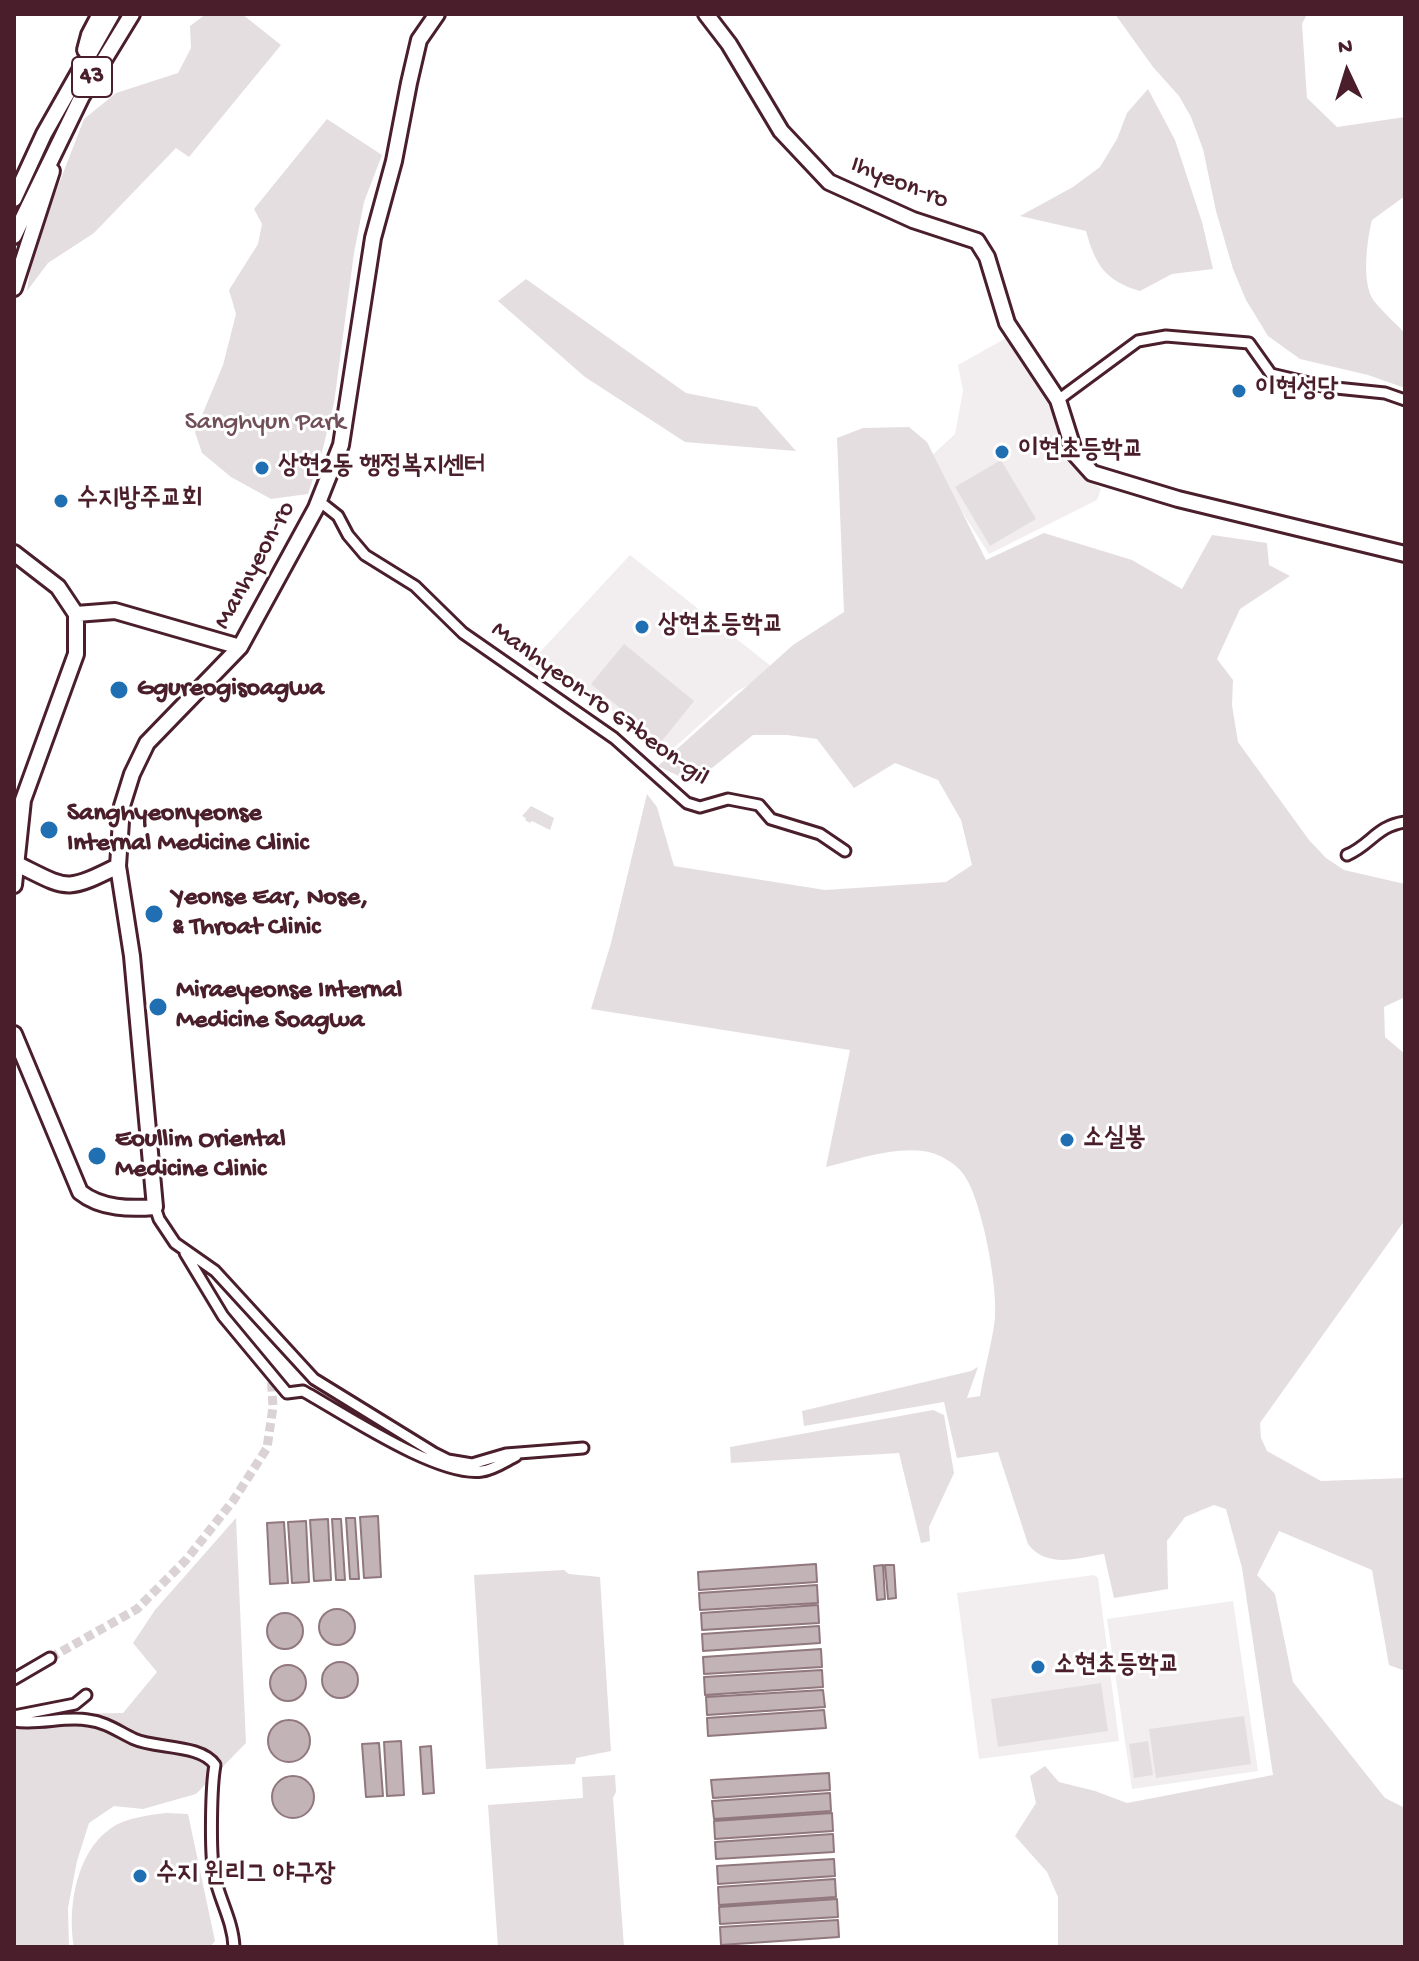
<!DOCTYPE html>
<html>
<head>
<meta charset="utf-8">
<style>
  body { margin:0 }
  #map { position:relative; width:1419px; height:1961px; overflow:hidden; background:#fff; font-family:"Gochi Hand",sans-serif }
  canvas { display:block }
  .frame { position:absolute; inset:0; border:16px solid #4a1f2b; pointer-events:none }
  .north { position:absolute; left:1307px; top:32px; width:80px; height:80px; -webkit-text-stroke:6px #fff; paint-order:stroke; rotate:356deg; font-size:22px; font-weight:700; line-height:32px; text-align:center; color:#4a1f2b }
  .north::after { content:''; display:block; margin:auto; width:28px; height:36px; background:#4a1f2b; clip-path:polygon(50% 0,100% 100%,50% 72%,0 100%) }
</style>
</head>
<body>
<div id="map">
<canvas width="1419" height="1961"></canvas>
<div class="frame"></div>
<div class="north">N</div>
</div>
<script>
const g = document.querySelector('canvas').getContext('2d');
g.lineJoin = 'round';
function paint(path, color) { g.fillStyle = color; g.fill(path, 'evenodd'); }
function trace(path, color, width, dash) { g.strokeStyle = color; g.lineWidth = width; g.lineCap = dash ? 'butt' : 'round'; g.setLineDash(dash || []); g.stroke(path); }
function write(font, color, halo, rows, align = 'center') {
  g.font = font + ' "Gochi Hand","Poor Story",sans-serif'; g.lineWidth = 6; g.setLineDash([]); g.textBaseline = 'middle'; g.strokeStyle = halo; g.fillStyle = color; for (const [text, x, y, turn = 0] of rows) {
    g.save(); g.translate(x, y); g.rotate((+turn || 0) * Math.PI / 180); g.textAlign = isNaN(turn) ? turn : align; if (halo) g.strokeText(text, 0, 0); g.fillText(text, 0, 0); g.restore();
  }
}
paint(new Path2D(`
  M1006 338 1052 404 1063 444 1077 470 1101 489 1097 500 989 554 928 459 955 434 963 391 958 365Z
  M630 555 776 670 736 692 664 757 645 732 622 716 528 665Z
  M1094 1575 1098 1578 1119 1741 979 1759 957 1593Z
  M1233 1601 1258 1771 1132 1789 1107 1619Z`), '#f2eeef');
paint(new Path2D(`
  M206 14H242L281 45 189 157 176 148 94 233 48 263 27 291 31 265 46 217 84 119 116 93 178 73 191 48 190 26Z
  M1115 14H1307L1302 24 1307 98 1337 127 1405 117V196L1372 220C1367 240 1361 283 1374 301 1383 312 1395 323 1405 333V388L1368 375 1300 359 1268 336 1246 300 1233 269 1216 211 1203 149 1191 117 1179 96 1153 67Z
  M1148 89 1175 140 1202 222 1213 269 1172 274 1140 291C1105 281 1095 264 1086 231L1020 216 1073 187 1100 167 1117 139 1127 113Z
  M327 119 382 155 364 202 354 253 334 403 322 452 308 494 271 499 231 477 202 453 195 432 223 365 236 314 229 290 258 244 262 224 254 209Z
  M526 279 686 393 757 407 796 451 685 442 585 377 498 301Z
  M909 427 927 442 986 560 1044 533 1132 560 1182 589 1212 535 1267 543 1269 565 1290 576 1240 609 1217 659 1233 680 1232 705 1238 742 1309 840 1326 858 1344 870 1405 884V997L1384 1007 1385 1037 1405 1054V1220L1260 1423 1261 1438 1267 1451 1321 1481 1405 1478V1671L1389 1665 1372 1570 1279 1531 1257 1575 1275 1594 1293 1682 1385 1798 1405 1808V1947H1058V1897L1047 1872 1015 1836 1036 1803 1030 1776 1045 1766 1059 1782 1095 1791 1127 1803 1273 1775 1242 1568 1226 1509 1214 1505 1185 1517 1167 1541 1168 1589 1114 1598 1104 1554C1077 1558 1047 1569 1028 1544L998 1452 957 1458 944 1402 804 1426 802 1411 971 1371 978 1367 967 1398 980 1396C984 1370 992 1344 995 1318 998 1287 982 1200 964 1175 955 1162 938 1153 923 1151 891 1147 856 1160 826 1167L850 1050 591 1009 611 943 647 794 657 807 674 866 825 890 946 882 972 865 961 820 938 780 895 763 854 788 817 739 787 735H753L707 772 687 780 658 766 793 645 844 612 837 438 863 428Z
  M1001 460 1036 519 990 546 955 487Z
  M624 644 694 701 661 742 591 684Z
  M531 806 554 818 550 830 532 821 530 823 525 820 526 818 522 816Z
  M933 1410 944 1415 954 1473 929 1527 930 1541 921 1543 899 1453 731 1463 730 1447Z
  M236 1518 246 1743 196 1794 143 1809 114 1806 89 1823 77 1861 68 1908 69 1947H14V1721L53 1714 123 1713 157 1672 133 1643 155 1610Z
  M564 1570 569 1574 600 1577 611 1751 576 1758 575 1764 486 1769 474 1575Z
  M1101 1683 1108 1731 998 1747 991 1699Z
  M1244 1716 1251 1764 1156 1778 1149 1729Z
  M1148 1741 1153 1775 1134 1778 1129 1744Z
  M615 1775 616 1792 613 1798 624 1947H498L488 1805 583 1798 582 1777Z
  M166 1813 188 1814 215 1941 210 1947H74C67 1906 77 1845 118 1824 133 1817 150 1815 166 1813Z`), '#e5dee0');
const water = new Path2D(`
  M378 1516 381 1577 364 1578 360 1517Z
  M346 1518H355L359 1579H350Z
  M328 1519 331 1580 314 1581 310 1520Z
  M332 1519H341L345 1580H336Z
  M306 1521 309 1582 292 1583 288 1522Z
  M284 1522 288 1583 270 1584 267 1523Z
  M816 1564 817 1582 699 1590 698 1572Z
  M883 1565 885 1599 877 1600 874 1566Z
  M885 1565H894L896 1598 888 1599Z
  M817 1585 818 1603 700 1610 699 1593Z
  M818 1605 819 1623 702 1630 701 1613Z
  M319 1627a18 18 0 1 1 36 0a18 18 0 1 1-36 0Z
  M267 1631a18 18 0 1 1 36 0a18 18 0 1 1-36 0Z
  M819 1626 820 1643 703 1651 702 1634Z
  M821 1649 822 1667 704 1674 703 1657Z
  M322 1680a18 18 0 1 1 36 0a18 18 0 1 1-36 0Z
  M270 1683a18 18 0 1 1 36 0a18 18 0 1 1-36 0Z
  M822 1670 823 1687 705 1695 704 1677Z
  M823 1690 825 1707 707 1715 706 1697Z
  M824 1710 826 1728 708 1736 707 1718Z
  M268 1741a21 21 0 1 1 42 0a21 21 0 1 1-42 0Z
  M401 1741 404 1795 387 1796 384 1742Z
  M379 1743 383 1796 366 1797 362 1744Z
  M431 1746 434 1793 423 1794 420 1747Z
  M829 1773 830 1790 713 1798 711 1780Z
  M272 1797a21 21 0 1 1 42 0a21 21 0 1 1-42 0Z
  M830 1793 831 1811 714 1819 712 1801Z
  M832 1813 833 1831 715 1839 714 1821Z
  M833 1834 834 1852 716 1859 715 1842Z
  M834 1859 835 1876 718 1884 717 1866Z
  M835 1879 836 1897 719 1905 718 1887Z
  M837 1899 838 1917 720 1924 719 1907Z
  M838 1920 839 1937 721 1945 720 1927Z`);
paint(water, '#c1b3b6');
trace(water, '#91787e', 2);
trace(new Path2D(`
  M50 1658 137 1609 186 1560 233 1501 267 1448 273 1407 271 1375`), '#dbd2d5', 9, [9, 4.5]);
const street = new Path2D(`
  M1058 400 1138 341 1166 336 1249 343 1271 374 1326 387 1385 393 1405 400
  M319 501 338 516 348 535 365 555 415 586 463 633 614 738 687 803 700 807 728 799 759 805 771 819 820 834 845 851
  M1347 855C1371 845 1376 826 1405 822
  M155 1207 159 1219 175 1243 215 1271 314 1379 434 1453 448 1460 472 1464 506 1454 583 1448
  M185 1253 223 1316 287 1393 303 1391C343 1413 439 1478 482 1471 493 1470 506 1461 516 1456
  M14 1679 50 1658
  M14 1716 75 1704 86 1695
  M14 1721C39 1725 64 1716 88 1720 106 1722 119 1732 134 1739 156 1749 201 1744 215 1765 211 1786 210 1852 214 1874 219 1899 233 1921 234 1947`);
const secondary = new Path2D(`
  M706 14 729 44 781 131 829 182 913 220 977 241 987 257 1007 323 1058 400 1075 454 1092 473 1178 499 1405 554
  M14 553 58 587 76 614V654L23 800 14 885
  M76 614 115 611 240 647
  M15 863C68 889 64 893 118 866
  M14 1034 80 1192C101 1209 131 1209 155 1207L132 956 118 866 122 806 132 774 147 743 240 647 316 508 341 445 373 238 394 161 409 83 419 40 437 14`);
const primary = new Path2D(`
  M85 50 89 35 100 14
  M14 199 44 134 112 14
  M14 236 82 96 132 14
  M14 288 52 171`);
trace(street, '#4a1f2b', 15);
trace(secondary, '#4a1f2b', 20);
trace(primary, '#4a1f2b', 20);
trace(street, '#fff', 9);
trace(secondary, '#fff', 14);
trace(primary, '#fff', 14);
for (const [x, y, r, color] of [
  [1239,391,8,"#1f6fb2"],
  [1002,452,8,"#1f6fb2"],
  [262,468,8,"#1f6fb2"],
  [61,501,8,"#1f6fb2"],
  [642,627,8,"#1f6fb2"],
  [119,690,10,"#1f6fb2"],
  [49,830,10,"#1f6fb2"],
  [154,914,10,"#1f6fb2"],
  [158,1007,10,"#1f6fb2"],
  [1067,1140,8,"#1f6fb2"],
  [97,1156,10,"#1f6fb2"],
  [1038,1667,8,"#1f6fb2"],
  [140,1876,8,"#1f6fb2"]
]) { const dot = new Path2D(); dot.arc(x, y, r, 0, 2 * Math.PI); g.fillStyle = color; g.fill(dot); trace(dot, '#fff', 3); }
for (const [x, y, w] of [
  [92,77,40]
]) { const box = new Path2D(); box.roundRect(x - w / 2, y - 20, w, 40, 6); g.fillStyle = '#fff'; g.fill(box); trace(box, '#4a1f2b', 2); }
write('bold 24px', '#4a1f2b', null, [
  ["43",92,77]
]);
write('26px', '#4a1f2b', '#fff', [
  ["Ihyeon-ro",899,184,22],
  ["Manhyeon-ro",256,566,-61],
  ["Manhyeon-ro 67beon-gil",599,705,36]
]);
write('bold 26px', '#4a1f2b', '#fff', [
  ["이현성당",1255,391],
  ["이현초등학교",1018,452],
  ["상현2동 행정복지센터",278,468],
  ["수지방주교회",77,501],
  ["상현초등학교",658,627],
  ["Ggureogisoagwa",137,690],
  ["Sanghyeonyeonse",67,815],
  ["Internal Medicine Clinic",67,845],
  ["Yeonse Ear, Nose,",172,899],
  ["& Throat Clinic",172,929],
  ["Miraeyeonse Internal",176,992],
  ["Medicine Soagwa",176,1022],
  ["소실봉",1083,1140],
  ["Eoullim Oriental",115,1141],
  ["Medicine Clinic",115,1171],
  ["소현초등학교",1054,1667],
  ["수지 윈리그 야구장",156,1876]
], 'left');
write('26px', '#714f58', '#fff', [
  ["Sanghyun Park",265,424]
]);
</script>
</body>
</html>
